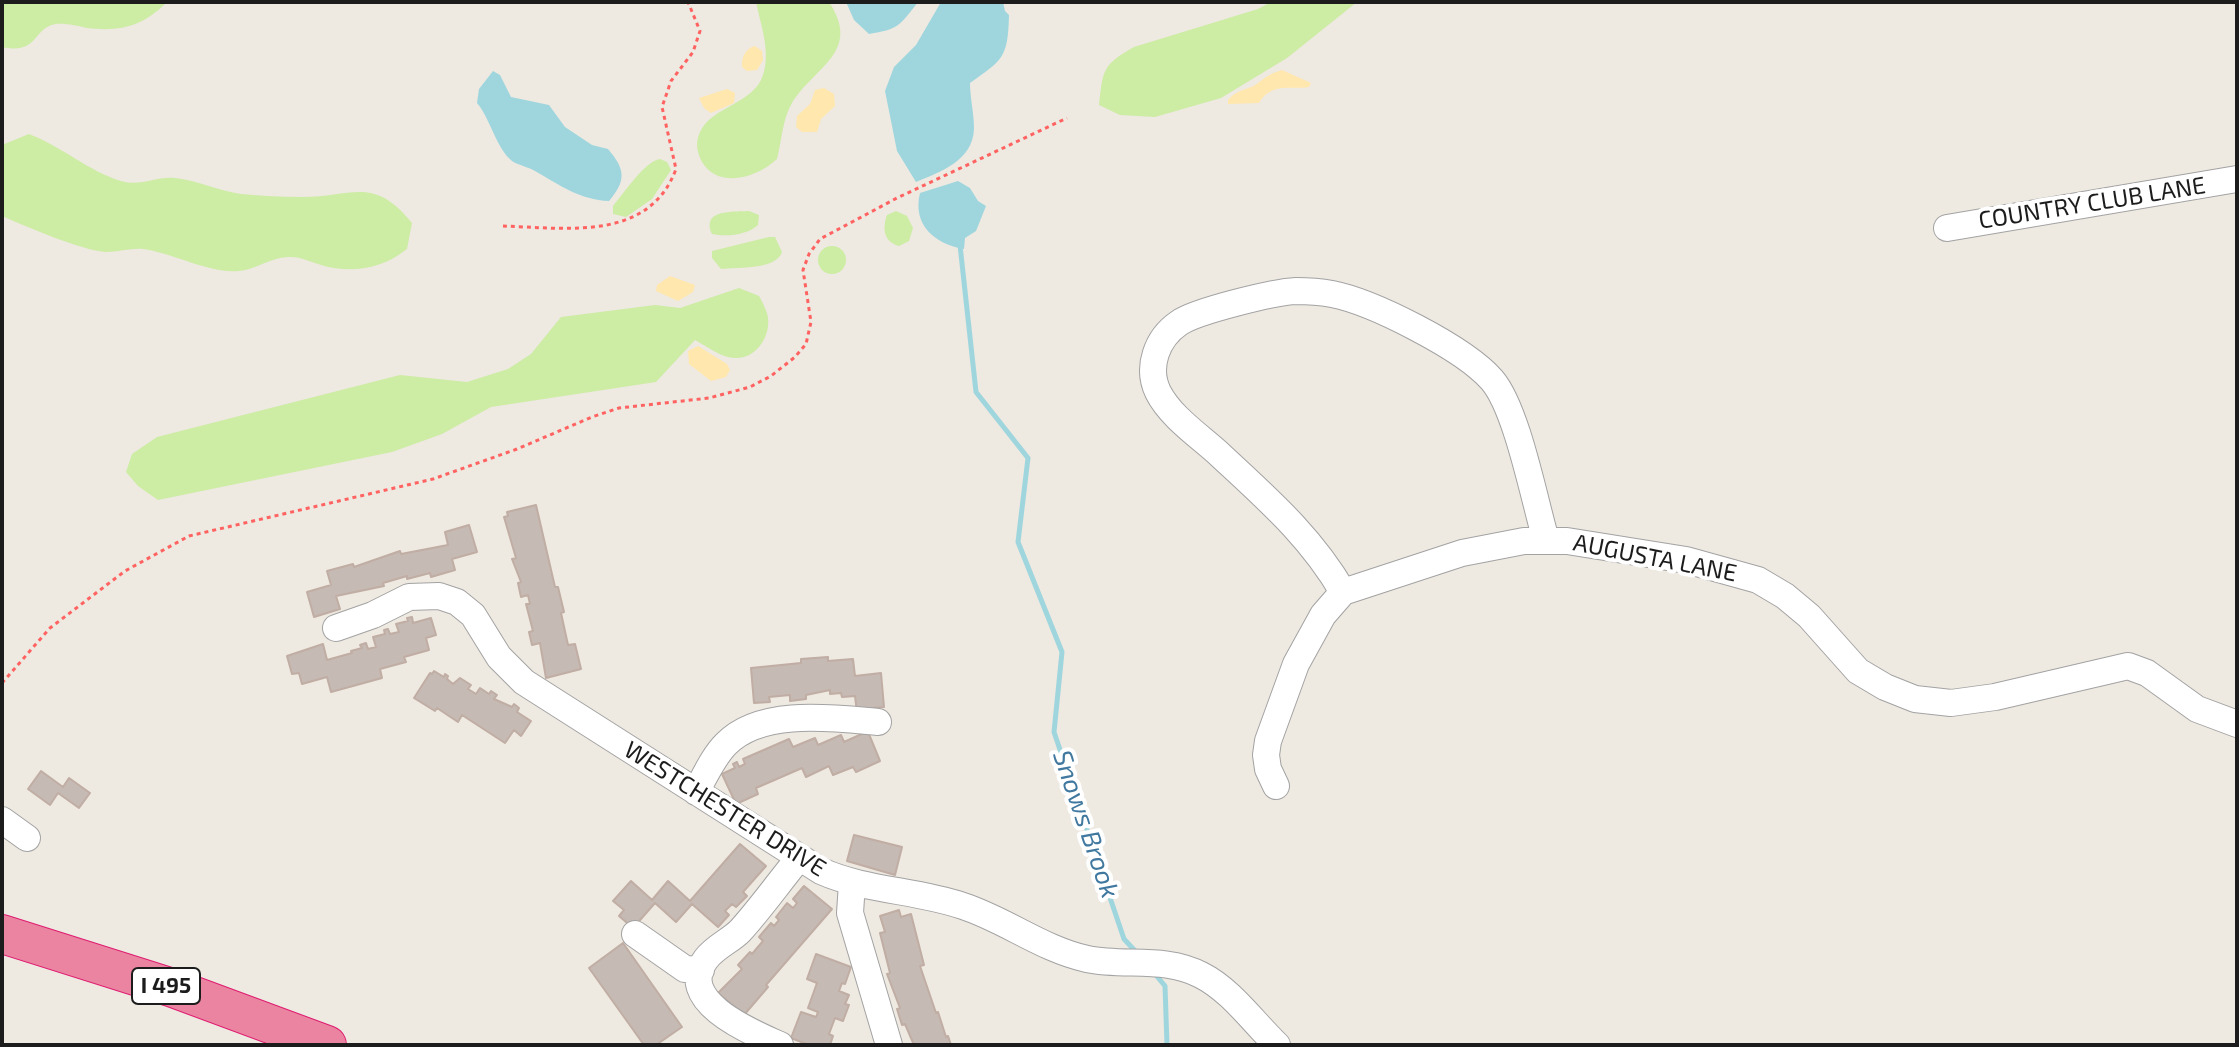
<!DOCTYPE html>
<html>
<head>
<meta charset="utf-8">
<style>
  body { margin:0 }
  #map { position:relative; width:2239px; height:1047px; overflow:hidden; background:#eee9e1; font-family:"Exo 2",sans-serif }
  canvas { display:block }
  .frame { position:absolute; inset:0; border:4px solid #1c1c1c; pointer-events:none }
</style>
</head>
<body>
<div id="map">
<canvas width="2239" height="1047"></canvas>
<div class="frame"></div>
</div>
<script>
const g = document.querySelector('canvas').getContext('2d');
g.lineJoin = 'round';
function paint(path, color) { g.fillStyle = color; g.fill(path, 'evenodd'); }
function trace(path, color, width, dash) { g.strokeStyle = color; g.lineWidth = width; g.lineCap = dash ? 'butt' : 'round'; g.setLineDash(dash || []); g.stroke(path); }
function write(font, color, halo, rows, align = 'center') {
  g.font = font + ' "Exo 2",sans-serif'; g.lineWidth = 8; g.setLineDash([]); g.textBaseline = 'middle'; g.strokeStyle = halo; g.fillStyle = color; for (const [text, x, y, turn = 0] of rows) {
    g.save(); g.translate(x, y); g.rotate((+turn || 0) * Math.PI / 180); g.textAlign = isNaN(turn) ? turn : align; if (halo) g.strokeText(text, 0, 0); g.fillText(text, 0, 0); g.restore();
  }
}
paint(new Path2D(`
  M2 2H167C143 26 121 32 87 28 78 26 65 23 56 24 32 28 39 55 2 47Z
  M756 2H829C862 52 815 66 792 103 782 120 782 140 777 159 758 177 719 190 702 162 697 152 695 143 700 132 712 106 754 104 763 75 771 52 761 26 756 2Z
  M1271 2H1357L1287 58 1221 98 1155 117 1120 115 1099 105C1103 70 1102 65 1134 47L1258 9Z
  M29 134C61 146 88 171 121 181 141 187 156 176 175 178 197 180 219 191 241 194 261 196 282 197 302 197 353 197 373 175 412 223L407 249C382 269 351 274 321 265 311 262 301 257 291 257 272 256 258 269 239 271 210 274 173 253 143 249 131 248 119 252 106 252 83 251 25 226 2 216V145Z
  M660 159 667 162 671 170 652 199 626 217 613 214V206C624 193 645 161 660 159Z
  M749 211 759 215 758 225C747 235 727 237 712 234 701 209 733 212 749 211Z
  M896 211 907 216 913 228 909 241 899 246C884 242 882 229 887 215Z
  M769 237H775L782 252C776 270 739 267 721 269L712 258V251Z
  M818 260a14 14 0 1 1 28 0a14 14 0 1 1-28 0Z
  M739 288 759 296C762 301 765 308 767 313 773 334 757 359 735 358 722 358 706 346 695 340L656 382 491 407 442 434 392 452 158 500 138 486 126 472 132 454 157 437 400 375 467 382 508 369 531 354 561 317 655 305 680 308Z`), '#cdeca4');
paint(new Path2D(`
  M755 46 762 51 763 60 757 70 747 71 742 67C741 57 746 48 755 46Z
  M1282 70 1311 83 1309 87C1289 90 1272 82 1259 103L1228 104V100C1240 87 1248 91 1258 83 1266 77 1271 73 1282 70Z
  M824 88 834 94 835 106 821 119 817 132H802L796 127 797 116 810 104 815 90Z
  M727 89 735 93 734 103 711 113 704 108 699 98Z
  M670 276 695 285 693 292 678 301 656 291 657 285Z
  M698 346 727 364 730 370 726 377 711 381 689 364 688 351Z`), '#ffe7ae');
paint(new Path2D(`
  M846 2H918C899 27 898 29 869 34L854 20Z
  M941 2H1003L1005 11 1009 15C1008 59 1002 60 970 83 970 98 974 113 974 129 973 160 941 172 916 182L897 151 885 91 894 67 916 45Z
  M493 71 500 75 511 97 549 105 565 127 592 145 608 149C625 169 627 180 609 201 580 200 560 185 535 171 528 167 518 165 512 161 496 148 490 118 477 103L479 89Z
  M958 181 970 188 978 201 986 206 976 231 965 238 964 249C935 244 912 225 920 193Z`), '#9fd6de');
trace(new Path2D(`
  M960 245 976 392 1028 458 1018 542 1062 652 1054 732 1124 939 1138 954
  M1155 974 1165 986 1167 1045`), '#9fd6de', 5);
const building = new Path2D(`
  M536 505 555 587H558L564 612 561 613 568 645 575 644 581 669 546 678 540 643 532 645 529 632 533 631 526 604H530L528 595 521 597 518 583 521 582 512 559 516 558 504 517 508 516 507 512Z
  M469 525 477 552 452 559 455 570 431 577 430 573 407 579V576L383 583 384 586 336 596 340 609 314 617 307 592 331 585 327 571 353 564 354 567 400 551 401 554 448 545 445 532Z
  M412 617 413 623 431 618 436 635 426 638 429 650 404 657 406 662 380 669 382 678 331 692 327 677 302 684 299 673 292 674 287 656 323 644 327 660 352 653 351 651 362 648 360 645 366 643 368 649 376 647 373 637 385 634 384 630 388 629 390 634 399 632 396 624 408 621 407 618Z
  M828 657V661L853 659 855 676 881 673 884 707 873 708 874 712 857 713 855 696 842 697 841 693 830 694V690L806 695V699L790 701V695L769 697 770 702 754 703 751 668 801 663V659Z
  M434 671 444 677 445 674 448 676 447 679 453 684 460 678 471 685 468 689 476 694 480 688 489 694 491 691 497 695 494 699 512 707 514 704 519 708 517 712 531 721 521 736 514 730 505 743 462 715 458 722 437 708 435 711 414 698 430 673 432 674Z
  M866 727 880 761 856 772 853 767 833 775 829 766 806 777 802 768 756 788 758 794 736 804 722 774 735 768 733 764 737 762 739 767 745 764 743 759 789 739 793 747 815 738 818 745 841 735 844 742 864 733Z
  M41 771 63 787 69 778 90 793 79 808 58 793 50 805 28 789Z
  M854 835 902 847 895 875 847 861Z
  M740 844 766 866 743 892 747 896 736 907 732 904 725 911 729 915 718 927 692 904 676 922 655 903 633 928 619 916 624 910 613 901 631 881 652 900 668 881 690 901Z
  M804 886 832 909 766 985 768 987 744 1015 718 993 742 969 738 965 750 952 752 954 763 941 759 937 771 923 774 926 779 920 776 917 787 903 793 908 797 903 793 899Z
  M899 910 901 917 911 914 924 965 920 966 936 1013 938 1012 946 1037 948 1036 951 1045H914L905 1024 902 1025 897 1009 900 1008 887 974 890 973 880 933 885 932 880 916Z
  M623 943 682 1027 656 1045H644L589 968Z
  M816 954 851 967 845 984 842 983 839 991 849 995 845 1004 849 1005 843 1021 835 1018 829 1034 833 1036 830 1045H809L791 1038 801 1012 816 1017 818 1012 808 1008 817 983 807 979Z`);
paint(building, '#c6bab4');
trace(building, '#c0ada3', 2);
const minor = new Path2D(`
  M1947 228 2237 179
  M1343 592C1310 535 1265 497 1218 453 1198 435 1170 416 1158 392 1146 367 1157 338 1179 323 1196 311 1274 292 1296 291 1308 291 1321 292 1332 294 1373 302 1464 348 1492 380 1517 409 1534 499 1546 540
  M336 628 373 615 409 597 439 596 457 602 473 615 499 657 524 682 821 871C866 891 917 890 963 906 1006 920 1042 949 1087 959 1125 967 1165 956 1201 975 1231 990 1253 1022 1277 1045
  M1276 786 1268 769 1266 755 1268 741 1296 664 1323 615 1343 592 1462 553 1524 541H1567L1686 560 1758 580 1785 596 1809 616 1858 671 1885 687 1915 699 1951 703 1995 697 2128 666 2147 673 2197 709 2237 724
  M696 792C705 776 713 757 726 744 761 708 833 718 878 722
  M2 820 27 838
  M852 883 850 913 889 1045
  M635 934 685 969 701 970
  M780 1045C753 1033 674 1001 706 959 715 947 730 941 740 931 761 908 779 882 799 858`);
const highway = new Path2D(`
  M2 934 173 988 327 1045`);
trace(minor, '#a3a3a3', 28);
trace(highway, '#df1b70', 40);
trace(new Path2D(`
  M503 226C566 228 649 242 676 169L662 107 671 81 693 52 700 31 688 2
  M2 683 50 628 125 571 189 536 433 479 517 449 592 417 619 408 709 398 750 387 771 376 795 357 806 344 811 322 803 270 809 254 820 239 897 198 1067 118`), '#ff6361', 3, [4, 4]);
trace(minor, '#fff', 26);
trace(highway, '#ea84a0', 38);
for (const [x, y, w] of [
  [166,986,68]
]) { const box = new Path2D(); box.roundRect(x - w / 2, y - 18, w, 36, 6); g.fillStyle = '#fff'; g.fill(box); trace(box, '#1c1c1c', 2); }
write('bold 22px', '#1c1c1c', null, [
  ["I 495",166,986]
]);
write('24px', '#1c1c1c', '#fff', [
  ["COUNTRY CLUB LANE",2092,203,-9],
  ["AUGUSTA LANE",1655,558,11],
  ["WESTCHESTER DRIVE",725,809,32]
]);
write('italic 26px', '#40789f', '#fff', [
  ["Snows Brook",1086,824,71]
]);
</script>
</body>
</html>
